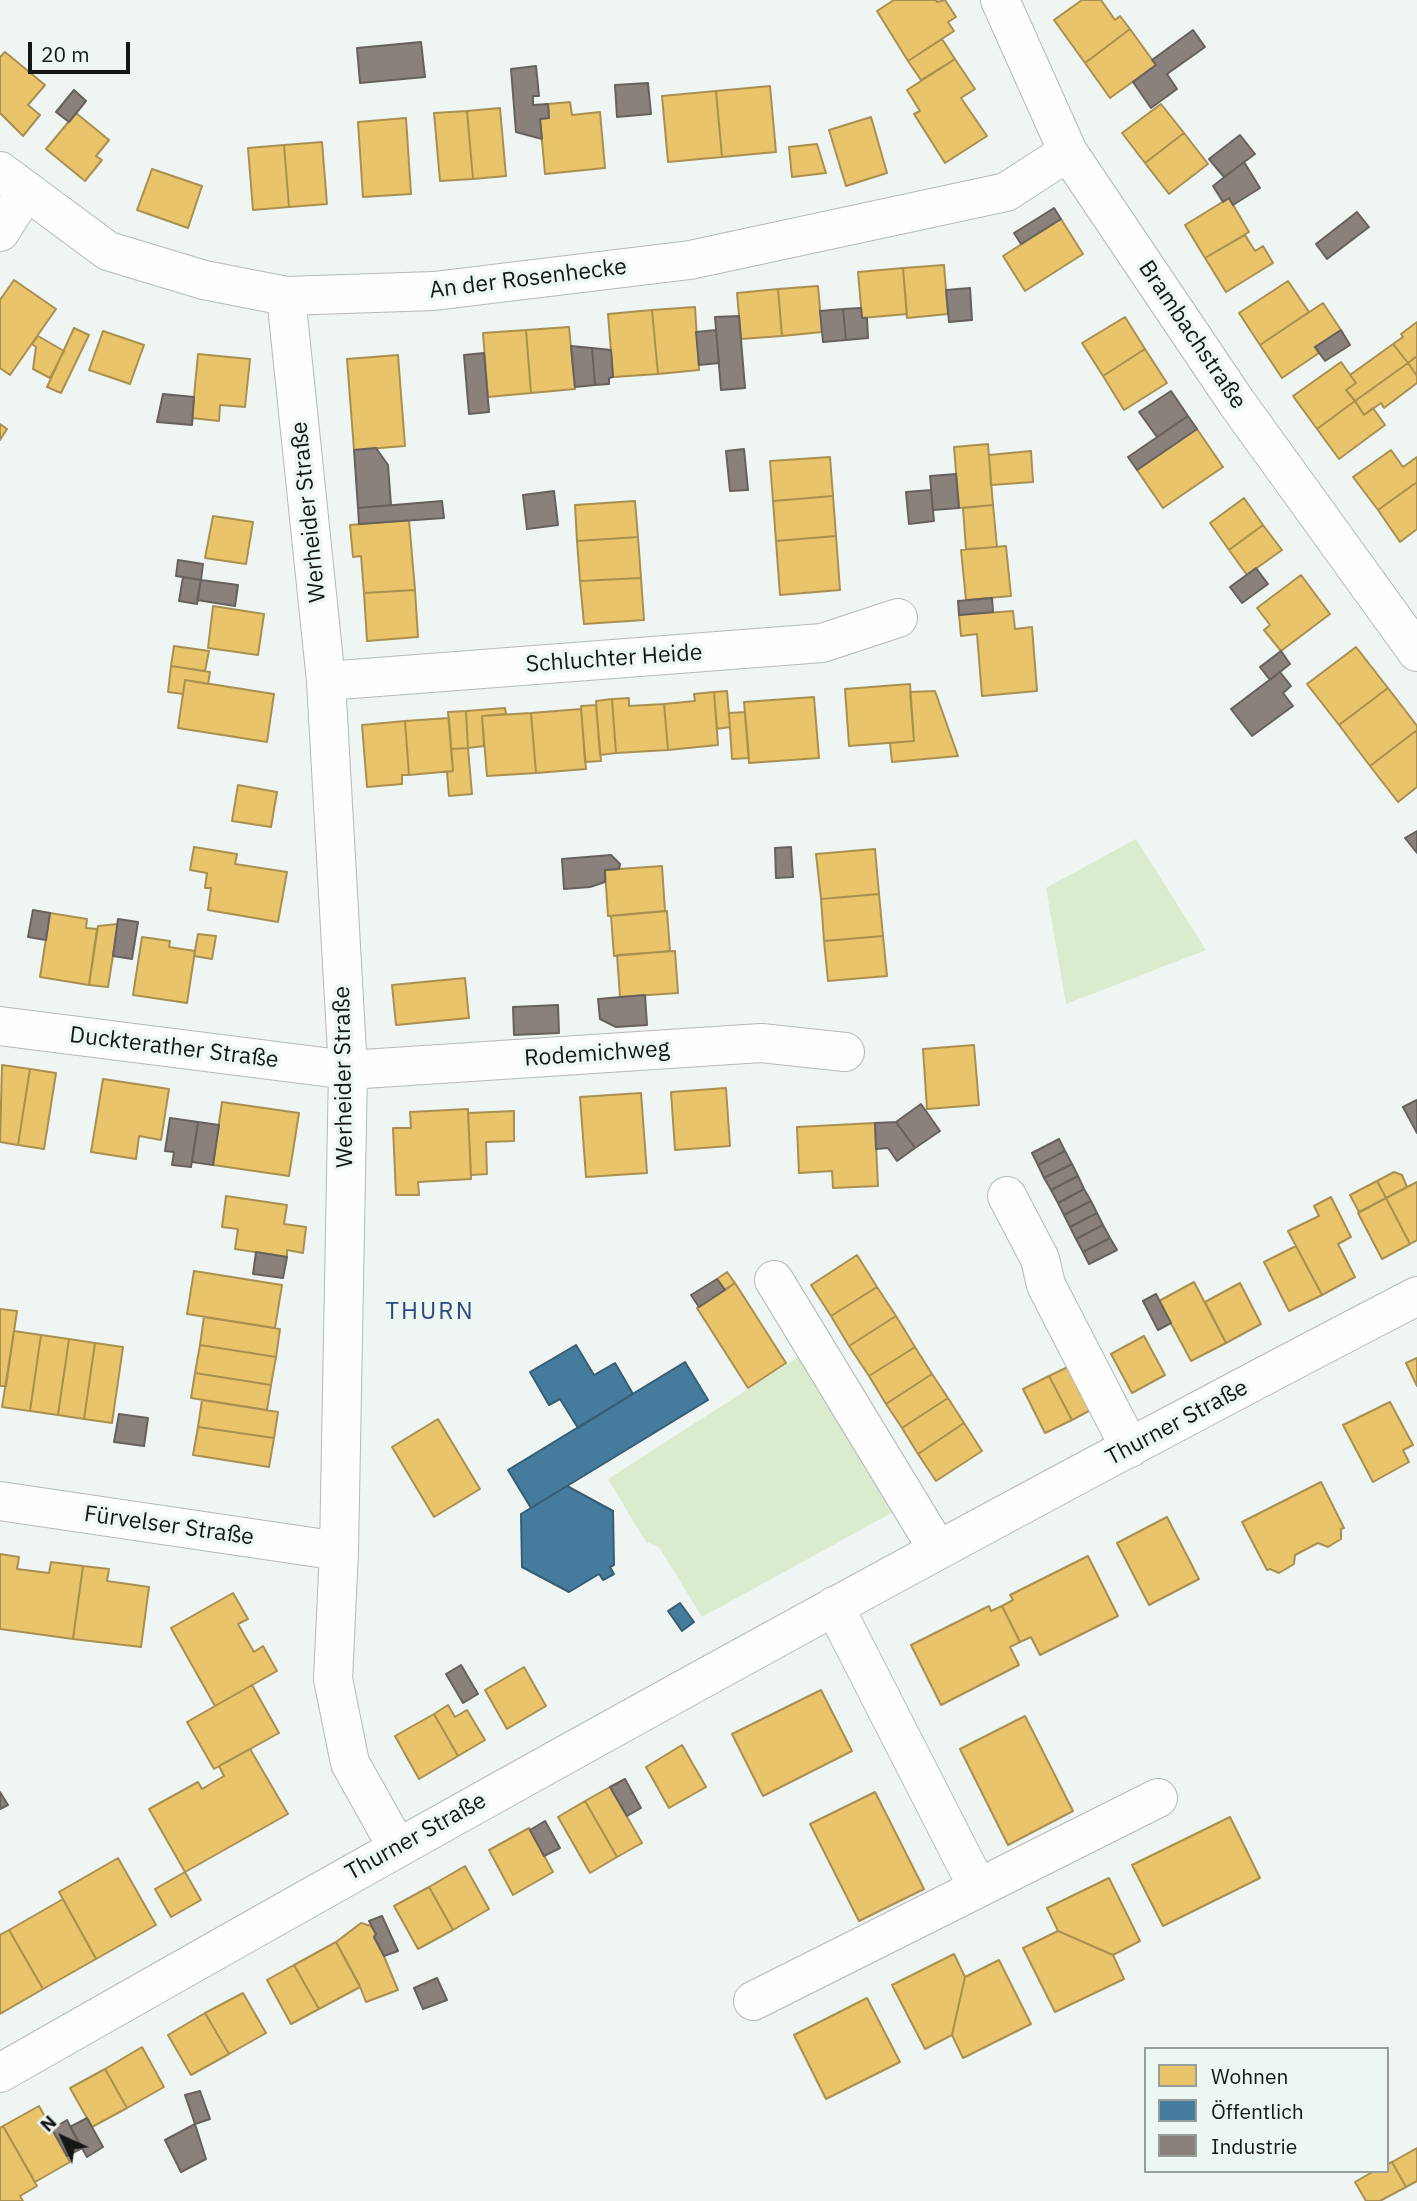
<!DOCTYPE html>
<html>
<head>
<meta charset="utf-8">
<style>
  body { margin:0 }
  #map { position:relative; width:1417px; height:2201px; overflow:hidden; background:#eff5f2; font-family:"IBM Plex Sans",sans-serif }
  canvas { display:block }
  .legend { position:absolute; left:1144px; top:2047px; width:245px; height:126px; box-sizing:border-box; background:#edf7f2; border:2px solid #969d9a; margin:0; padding:9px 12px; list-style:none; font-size:21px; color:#141716 }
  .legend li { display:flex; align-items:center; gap:14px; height:35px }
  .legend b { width:35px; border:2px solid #969d9a }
  .north { position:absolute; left:28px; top:2103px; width:70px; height:70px; -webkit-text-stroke:5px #edf7f2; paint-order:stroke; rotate:315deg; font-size:19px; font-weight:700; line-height:28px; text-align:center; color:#141716 }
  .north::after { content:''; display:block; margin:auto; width:24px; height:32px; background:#141716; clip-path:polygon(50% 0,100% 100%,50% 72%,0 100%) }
  .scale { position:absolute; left:28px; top:42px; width:102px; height:32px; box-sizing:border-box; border:4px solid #141716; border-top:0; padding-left:9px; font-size:21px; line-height:24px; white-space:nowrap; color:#141716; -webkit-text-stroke:5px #edf7f2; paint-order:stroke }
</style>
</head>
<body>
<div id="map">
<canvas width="1417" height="2201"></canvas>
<ul class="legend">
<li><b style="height:19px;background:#e9c46a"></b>Wohnen</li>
<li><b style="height:19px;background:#457b9d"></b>Öffentlich</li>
<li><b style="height:19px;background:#8a817c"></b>Industrie</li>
</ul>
<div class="north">N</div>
<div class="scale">20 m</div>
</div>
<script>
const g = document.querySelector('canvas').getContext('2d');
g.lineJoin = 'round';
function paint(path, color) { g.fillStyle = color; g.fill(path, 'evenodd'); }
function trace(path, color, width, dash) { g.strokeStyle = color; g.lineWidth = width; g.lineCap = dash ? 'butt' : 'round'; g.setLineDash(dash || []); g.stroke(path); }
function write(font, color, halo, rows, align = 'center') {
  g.font = font + ' "IBM Plex Sans",sans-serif'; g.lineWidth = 7; g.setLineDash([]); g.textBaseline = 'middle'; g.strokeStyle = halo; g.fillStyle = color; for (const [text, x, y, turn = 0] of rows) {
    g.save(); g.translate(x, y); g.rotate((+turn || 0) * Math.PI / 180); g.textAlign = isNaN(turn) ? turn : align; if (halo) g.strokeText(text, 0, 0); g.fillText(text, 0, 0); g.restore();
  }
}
paint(new Path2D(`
  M1136 839 1206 950 1066 1004 1046 888Z
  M801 1355 895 1511 702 1617 659 1547 646 1542 608 1479Z`), '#dbebce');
const homes = new Path2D(`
  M894 0H936L937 2 945 0 956 17 948 22 954 31 908 61 877 11Z
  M1082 0H1101L1115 20 1120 16 1130 29 1085 63 1054 20Z
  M1130 29 1156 65 1110 98 1085 63Z
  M942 39 955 59 921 80 908 61Z
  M5 52 45 85 28 105 40 115 23 136 0 113V57Z
  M955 59 975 89 961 98 987 136 945 163 914 114 920 111 907 90Z
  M770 86 776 152 722 157 716 91Z
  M716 91 722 157 668 162 662 96Z
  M570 102 572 115 600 112 605 168 545 174 540 119 549 118 548 104Z
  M1161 104 1184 133 1145 163 1122 133Z
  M500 108 506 176 473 179 467 111Z
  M467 111 473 179 440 181 434 113Z
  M76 113 109 140 96 156 102 160 85 181 46 149Z
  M871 117 887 173 846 186 829 130Z
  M406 118 411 194 363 197 358 122Z
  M1184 133 1208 164 1169 194 1145 163Z
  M322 142 327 204 289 207 284 145Z
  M817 144 826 173 792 177 789 147Z
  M284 145 289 207 253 210 248 148Z
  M152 169 202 186 188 228 137 210Z
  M1229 198 1249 232 1205 258 1185 225Z
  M1061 219 1083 254 1025 291 1003 256Z
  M1245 235 1255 251 1263 246 1273 263 1226 292 1205 258Z
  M944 265 948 314 907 318 903 268Z
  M903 268 907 314 862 318 858 272Z
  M14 280 56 309 10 375 0 368V300Z
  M1288 281 1309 312 1260 345 1239 313Z
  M818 286 822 332 782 336 778 289Z
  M778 289 782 336 741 339 737 293Z
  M1323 303 1341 330 1315 347 1319 353 1282 378 1260 345Z
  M695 307 699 370 658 374 652 310Z
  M652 310 658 374 613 377 608 314Z
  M1125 317 1145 349 1103 376 1082 343Z
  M1417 322V356L1408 363 1393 344 1403 337 1401 334Z
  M569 327 575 389 531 393 526 330Z
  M74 328 89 335 61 393 47 387Z
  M526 330 531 393 488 397 483 333Z
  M103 331 144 345 130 384 89 370Z
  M38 336 64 351 50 378 33 369 36 347 32 344Z
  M1393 344 1408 363 1355 401 1346 390 1356 383 1350 375Z
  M1145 349 1167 383 1124 410 1103 376Z
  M198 354 250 359 245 407 220 405 219 421 192 418Z
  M398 355 405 446 354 450 347 359Z
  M1417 356V376L1408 363Z
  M1341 362 1356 383 1346 390 1355 401 1317 429 1293 396Z
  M1408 363 1417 376V383L1384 408 1381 403 1364 415 1355 401Z
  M1355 401 1364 415 1373 408 1385 425 1339 459 1317 429Z
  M0 424 7 429 0 440Z
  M1197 429 1223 467 1163 508 1137 470Z
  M988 444 993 505 959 508 954 447Z
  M1391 450 1403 467 1417 457V482L1378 510 1353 477Z
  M1031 451 1033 482 991 485 989 455Z
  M830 457 833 496 773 501 770 461Z
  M1417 482V529L1400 542 1378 510Z
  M833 496 836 536 776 541 773 501Z
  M1244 498 1263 525 1229 550 1210 523Z
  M635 501 638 537 577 541 575 505Z
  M993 505 997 547 966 549 963 508Z
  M213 516 253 522 246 564 205 558Z
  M409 520 415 590 364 593 361 556 353 557 350 525Z
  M1263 525 1282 550 1247 575 1229 550Z
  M836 536 840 590 780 595 776 541Z
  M638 537 641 578 580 581 577 541Z
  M1006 546 1011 596 966 600 961 550Z
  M1301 575 1330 614 1281 651 1264 630 1270 625 1257 608Z
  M641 578 644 620 584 624 580 581Z
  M415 590 418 637 367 641 364 593Z
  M213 606 264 614 258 655 208 648Z
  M1013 611 1015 629 1032 627 1037 691 982 696 977 634 961 636 959 615Z
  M174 646 209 651 205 671 171 666Z
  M1356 647 1388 688 1339 725 1307 684Z
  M171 666 210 672 208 684 185 680 183 694 168 692Z
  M185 680 274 694 267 742 178 728Z
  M910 684 914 741 849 746 845 689Z
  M1388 688 1417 726V730L1370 766 1339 725Z
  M727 691 730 727 717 729 714 692Z
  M935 691 958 756 892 762 890 743 914 741 910 692Z
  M714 692 718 745 668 750 664 704 695 701 694 694Z
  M814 697 819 758 749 763 744 702Z
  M629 698V706L664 704 668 750 616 753 612 699Z
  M612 699 616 753 600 755 596 701Z
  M596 705 601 761 585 762 581 706Z
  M505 708 506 714 482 716 484 746 468 748 466 711Z
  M581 709 586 769 536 773 531 713Z
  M466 711 468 748 451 749 448 712Z
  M745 712 749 758 732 759 729 713Z
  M531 713 536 773 487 776 482 716Z
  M449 718 453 771 409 775 405 721Z
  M405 721 409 775H402V784L367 787 362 725Z
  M1417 730V787L1398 802 1370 766Z
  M468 748 472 794 449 796 447 772 453 771 451 749Z
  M238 785 277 792 271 827 232 821Z
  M194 847 237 854 235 864 287 872 278 922 208 910 211 888H205L207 873 190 870Z
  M875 849 879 894 821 899 816 854Z
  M662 866 665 911 608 916 605 870Z
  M879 894 883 936 824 941 821 899Z
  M667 911 670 951 614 956 611 916Z
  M50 913 87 919 86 928 97 929 89 985 40 977Z
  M118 924 108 987 89 985 98 926Z
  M198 934 216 936 212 959 194 956Z
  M883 936 887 976 828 981 824 941Z
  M142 937 170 941 169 947 195 951 187 1003 133 995Z
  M675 951 678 993 620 997 617 955Z
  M465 978 469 1018 396 1025 392 985Z
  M974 1045 979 1105 927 1109 923 1049Z
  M2 1065 30 1069 18 1145 0 1142Z
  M30 1069 56 1073 44 1149 18 1145Z
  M103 1079 169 1089 161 1140 139 1136 136 1159 91 1152Z
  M726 1088 730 1146 675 1150 671 1092Z
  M641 1093 647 1173 586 1177 580 1097Z
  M222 1102 299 1113 289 1176 213 1165Z
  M468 1109 471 1179 418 1182 419 1195H396L393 1128H411L410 1112Z
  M514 1111V1141L486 1142 487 1174 471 1175 468 1113Z
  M875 1123 878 1186 833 1188 832 1171 799 1173 797 1127Z
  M1394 1172 1402 1175 1407 1187 1386 1198 1377 1181Z
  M1377 1181 1386 1198 1359 1212 1350 1195Z
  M1417 1182V1240L1410 1244 1386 1198Z
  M226 1196 287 1205 284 1224 306 1227 303 1253 287 1250V1257L235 1249 238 1229 222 1227Z
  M1331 1197 1351 1237 1338 1244 1355 1277 1322 1295 1288 1231 1319 1216 1314 1206Z
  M1386 1198 1410 1244 1382 1259 1358 1213Z
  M1296 1246 1322 1295 1289 1311 1264 1262Z
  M857 1255 877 1287 831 1316 811 1285Z
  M194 1271 282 1285 275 1328 187 1314Z
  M727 1272 735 1283 725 1290 717 1279Z
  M1194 1282 1226 1343 1191 1361 1159 1301Z
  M735 1283 786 1363 748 1388 697 1308Z
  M1240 1283 1261 1324 1226 1343 1205 1302Z
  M877 1287 896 1316 849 1346 831 1316Z
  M0 1309 17 1311 6 1386H0Z
  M896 1316 915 1347 869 1376 849 1346Z
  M204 1317 280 1329 276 1357 200 1345Z
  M14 1331 41 1335 30 1411 2 1407Z
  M41 1335 69 1339 58 1415 30 1411Z
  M1144 1336 1165 1375 1132 1393 1111 1354Z
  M69 1339 95 1343 84 1419 58 1415Z
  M95 1343 123 1347 112 1423 84 1419Z
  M200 1345 276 1357 271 1385 195 1373Z
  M915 1347 932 1374 886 1404 869 1376Z
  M1417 1358V1386L1406 1363Z
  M1076 1363 1098 1406 1072 1420 1049 1376Z
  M195 1373 271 1385 267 1410 191 1398Z
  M932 1374 948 1398 902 1428 886 1404Z
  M1049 1376 1072 1420 1045 1433 1023 1389Z
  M948 1398 964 1423 918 1454 902 1428Z
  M202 1400 278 1412 274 1438 198 1427Z
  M1390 1402 1413 1445 1403 1450 1409 1462 1373 1482 1343 1425Z
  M438 1419 480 1489 434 1517 392 1447Z
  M964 1423 982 1451 936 1481 918 1454Z
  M198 1427 274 1438 269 1467 193 1455Z
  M1321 1482 1344 1528 1341 1529V1539L1328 1547 1318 1543 1295 1555 1294 1564 1279 1573 1270 1569 1267 1570 1242 1522Z
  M1167 1517 1199 1579 1149 1605 1117 1543Z
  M0 1554 19 1557 17 1569 49 1573 51 1562 83 1566 73 1639 0 1629Z
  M1088 1556 1118 1616 1040 1655 1031 1637 1020 1642 1002 1606 1013 1600 1010 1595Z
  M83 1566 109 1569 107 1581 149 1587 141 1647 73 1639Z
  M233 1593 248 1619 238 1624 254 1652 263 1646 277 1671 215 1706 171 1628Z
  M989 1606 991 1611 1002 1606 1020 1642 1010 1647 1019 1665 941 1705 911 1645Z
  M524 1667 546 1706 507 1729 485 1690Z
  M252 1685 279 1733 214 1769 187 1722Z
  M821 1690 852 1751 763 1796 732 1734Z
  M448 1705 455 1717 467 1710 485 1740 458 1756 434 1714Z
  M434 1714 458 1756 419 1779 395 1736Z
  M1025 1716 1073 1811 1008 1845 960 1749Z
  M682 1745 706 1787 669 1808 646 1767Z
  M250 1749 288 1814 185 1872 149 1809 198 1782 202 1789 224 1776 219 1766Z
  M610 1787 642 1843 617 1857 585 1801Z
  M875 1792 924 1889 859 1921 810 1824Z
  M585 1801 617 1857 590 1873 558 1817Z
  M1230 1817 1260 1878 1163 1926 1132 1865Z
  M529 1828 553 1872 513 1895 489 1850Z
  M118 1858 156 1925 96 1959 59 1892Z
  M465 1866 489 1909 453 1930 429 1887Z
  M185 1872 201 1900 171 1917 155 1889Z
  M1109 1878 1140 1941 1113 1955 1058 1931 1047 1908Z
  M429 1887 453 1930 418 1949 394 1906Z
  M63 1899 96 1959 43 1989 9 1930Z
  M361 1923 371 1926 376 1934 374 1937 383 1954 398 1990 366 2002 359 1984 336 1942Z
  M9 1930 43 1989 0 2014V1935Z
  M1058 1931 1113 1955 1124 1979 1055 2012 1023 1948Z
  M336 1942 360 1987 319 2009 294 1965Z
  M954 1954 965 1977 952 2035 925 2049 892 1985Z
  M999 1960 1031 2024 963 2058 952 2035 965 1977Z
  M294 1965 319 2009 291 2024 267 1980Z
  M243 1993 266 2033 229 2054 205 2013Z
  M867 1998 900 2062 826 2099 794 2035Z
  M205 2013 229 2054 191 2075 168 2035Z
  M142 2047 164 2087 127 2108 105 2069Z
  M105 2069 127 2108 92 2127 70 2088Z
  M39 2106 70 2162 35 2182 3 2126Z
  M3 2126 37 2186 20 2196 23 2201H0V2128Z
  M1417 2148V2181L1406 2187 1392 2162Z
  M1392 2162 1406 2187 1380 2201H1366L1355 2182 1374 2171H1387V2164Z`);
paint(homes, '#e9c46a');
trace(homes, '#a99051', 2);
const public = new Path2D(`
  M576 1345 594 1375 615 1363 633 1394 578 1428 560 1399 549 1405 530 1372Z
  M685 1362 708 1400 531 1508 508 1470Z
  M567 1486 613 1511 614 1565 610 1567 614 1574 603 1580 599 1574 569 1592 522 1567 521 1514Z
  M680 1603 694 1622 682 1631 668 1611Z`);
paint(public, '#457b9d');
trace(public, '#365d74', 2);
const industry = new Path2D(`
  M1193 30 1205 47 1167 74 1177 89 1151 108 1133 82 1156 65 1152 60Z
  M421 42 425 77 360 83 357 48Z
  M536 66 539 96H533V105L548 104 549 118 540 119 542 139 516 132 511 69Z
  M648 83 651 114 617 117 615 85Z
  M74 90 86 101 69 122 56 112Z
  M1240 135 1255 154 1224 177 1209 159Z
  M1244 162 1260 188 1233 205 1229 198 1223 202 1213 186Z
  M1054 208 1061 219 1021 244 1014 233Z
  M1357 212 1369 227 1327 259 1316 244Z
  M970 288 972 320 949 322 946 290Z
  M861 308 862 318H867L868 338 846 340 843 309Z
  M843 309 846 340 823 342 820 311Z
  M739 316 745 388 721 390 715 317Z
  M716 330 719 363 699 365 696 332Z
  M1341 330 1350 345 1325 361 1315 347Z
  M571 346 592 348 595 385 575 387Z
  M592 348 611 350 613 377 609 378V384L595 385Z
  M484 353 489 412 469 414 464 355Z
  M1171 391 1188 416 1157 437 1139 412Z
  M163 394 194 397 192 425 157 422Z
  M1188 416 1197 429 1137 470 1128 457Z
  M376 448 388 465 391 505 358 508 354 450Z
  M744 449 748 490 730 491 726 451Z
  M956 474 959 508 933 510 930 476Z
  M931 490 934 521 909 524 906 492Z
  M554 491 558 525 527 529 523 495Z
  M442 501 444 518 359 524 358 508Z
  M178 560 203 564 201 580 176 576Z
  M1256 568 1268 584 1242 603 1230 587Z
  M183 577 201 580 197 604 179 601Z
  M201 580 238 585 235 606 197 600Z
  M992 598 993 612 959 615 958 601Z
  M1281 651 1290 664 1270 680 1260 667Z
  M1280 672 1291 686 1283 693 1293 706 1252 736 1231 709Z
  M1417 831V853L1405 838Z
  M791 847 793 877 776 878 775 848Z
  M611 855 620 864 619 869 605 870V882L590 887 564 889 562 859Z
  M33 910 50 913 46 940 28 937Z
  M118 919 138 922 132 959 113 956Z
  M645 995 647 1025 616 1027 600 1019 598 999Z
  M558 1005 559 1033 514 1035 513 1007Z
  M1417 1100V1133L1403 1107Z
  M921 1104 940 1131 915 1148 896 1122Z
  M170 1118 198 1122 191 1167 172 1165 174 1152 165 1151Z
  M198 1122 219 1125 213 1165 192 1162Z
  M896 1122 915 1148 897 1161 888 1148 876 1149 875 1123Z
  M1059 1139 1065 1151 1038 1165 1032 1153Z
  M1065 1151 1072 1164 1044 1178 1038 1165Z
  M1072 1164 1078 1176 1051 1190 1044 1178Z
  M1078 1176 1084 1189 1058 1203 1051 1190Z
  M1084 1189 1091 1201 1064 1215 1058 1203Z
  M1091 1201 1097 1213 1070 1227 1064 1215Z
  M1097 1213 1103 1225 1076 1239 1070 1227Z
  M1103 1225 1110 1238 1083 1252 1076 1239Z
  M1110 1238 1117 1250 1089 1264 1083 1252Z
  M256 1252 287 1257 283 1278 253 1274Z
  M717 1279 725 1290 699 1307 691 1295Z
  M1156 1294 1171 1323 1158 1330 1143 1301Z
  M119 1414 148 1418 144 1446 114 1442Z
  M461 1665 478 1694 463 1703 446 1674Z
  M625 1779 641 1808 627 1816 610 1787Z
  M0 1792 8 1805 0 1809Z
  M545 1821 560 1848 544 1856 530 1830Z
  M382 1916 398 1951 384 1956 374 1937 376 1934 369 1921Z
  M437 1978 447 2000 423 2009 414 1988Z
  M200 2091 210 2119 195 2124 185 2095Z
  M87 2118 103 2147 87 2157 70 2127Z
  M67 2120 82 2148 67 2156 52 2129Z
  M195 2124 206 2159 181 2172 165 2140Z`);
paint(industry, '#8a817c');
trace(industry, '#67615d', 2);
const minor = new Path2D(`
  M1000 0 1068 152 1237 403 1417 652
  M0 171 108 251 204 280 286 296 434 291 690 260 1006 192 1068 152
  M0 232 26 191
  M286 296 326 681 348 1070 339 1551 333 1679 350 1763 397 1847
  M326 681 822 643 898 618
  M0 1026 348 1070 761 1043 845 1052
  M1007 1196 1040 1259 1046 1285 1130 1448
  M774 1280 938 1550
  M0 1501 339 1551
  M834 1606 978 1888
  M753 2001 1158 1798
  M0 2073C468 1806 939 1544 1417 1296`);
trace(minor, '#b5b9b7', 40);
trace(minor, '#fdfefd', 38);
write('23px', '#141716', '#edf7f2', [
  ["An der Rosenhecke",528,279,-7],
  ["Brambachstraße",1192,335,56],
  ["Werheider Straße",309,512,-96],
  ["Schluchter Heide",614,659,-4],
  ["Duckterather Straße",174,1048,7],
  ["Rodemichweg",597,1054,-4],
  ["Werheider Straße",344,1077,-91],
  ["Thurner Straße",1177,1423,-28],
  ["Fürvelser Straße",169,1526,8],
  ["Thurner Straße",416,1837,-29]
]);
g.letterSpacing = '2px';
write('24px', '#2d4981', '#edf7f2', [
  ["THURN",430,1312]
]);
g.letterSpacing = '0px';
</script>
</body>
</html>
